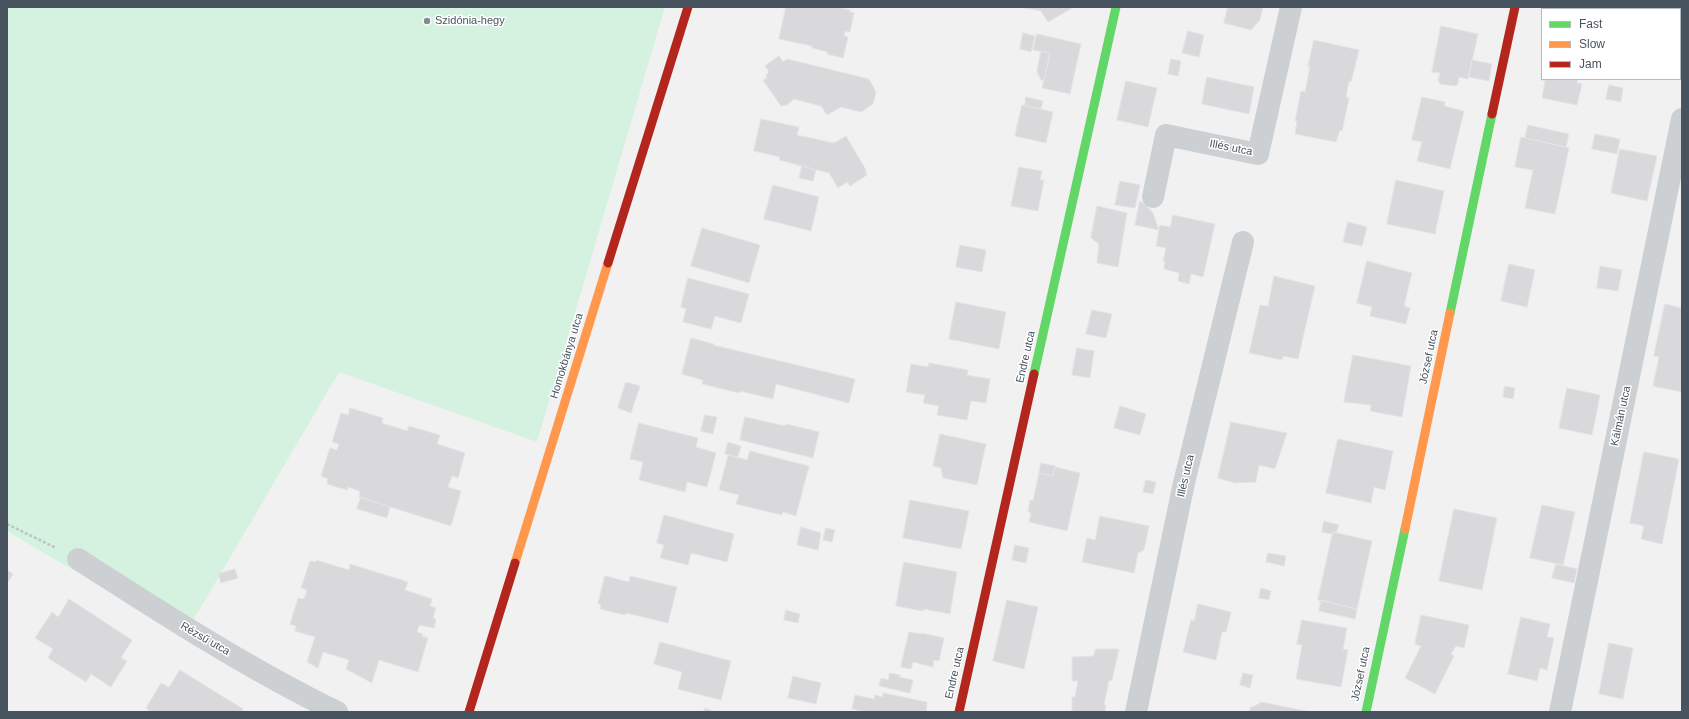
<!DOCTYPE html>
<html>
<head>
<meta charset="utf-8">
<style>
  body { margin:0 }
  #map { position:relative; width:1689px; height:719px; overflow:hidden; background:#f2f1f1; font-family:Helvetica,sans-serif }
  canvas { display:block }
  .frame { position:absolute; inset:0; border:8px solid #47535f; pointer-events:none }
  .legend { position:absolute; left:1541px; top:8px; width:140px; height:72px; box-sizing:border-box; background:#fff; border:1px solid #b5babf; margin:0; padding:5px 7px; list-style:none; font-size:12px; color:#47535f }
  .legend li { display:flex; align-items:center; gap:8px; height:20px }
  .legend b { width:20px; border:1px solid #b5babf }
</style>
</head>
<body>
<div id="map">
<canvas width="1689" height="719"></canvas>
<div class="frame"></div>
<ul class="legend">
<li><b style="height:5px;background:#63d668"></b>Fast</li>
<li><b style="height:5px;background:#ff974d"></b>Slow</li>
<li><b style="height:5px;background:#b3261e"></b>Jam</li>
</ul>
</div>
<script>
const g = document.querySelector('canvas').getContext('2d');
g.lineJoin = 'round';
function paint(path, color) { g.fillStyle = color; g.fill(path, 'evenodd'); }
function trace(path, color, width, dash) { g.strokeStyle = color; g.lineWidth = width; g.lineCap = dash ? 'butt' : 'round'; g.setLineDash(dash || []); g.stroke(path); }
function write(font, color, halo, rows, align = 'center') {
  g.font = font + ' Helvetica,sans-serif'; g.lineWidth = 3; g.setLineDash([]); g.textBaseline = 'middle'; g.strokeStyle = halo; g.fillStyle = color; for (const [text, x, y, turn = 0] of rows) {
    g.save(); g.translate(x, y); g.rotate((+turn || 0) * Math.PI / 180); g.textAlign = isNaN(turn) ? turn : align; if (halo) g.strokeText(text, 0, 0); g.fillText(text, 0, 0); g.restore();
  }
}
paint(new Path2D(`
  M7 7H665L537 442 339 372 184 636 7 531Z`), '#d5f2e0');
const building = new Path2D(`
  M786 7H836L850 10V12L854 13 850 32 845 31 844 36 848 37 843 58 827 54 828 52 812 48V46L779 39Z
  M1018 7H1074L1048 22 1041 11Z
  M1228 7H1263L1260 20 1251 30 1224 23Z
  M1595 7H1619V9H1595Z
  M1680 18H1682L1680 40Z
  M1441 26 1478 34 1468 79 1459 77 1458 84 1455 86 1440 84 1438 80 1440 73 1432 72Z
  M1188 31 1204 35 1199 57 1182 53Z
  M1023 33 1035 36 1031 52 1020 49Z
  M1037 34 1081 44 1070 94 1042 88 1050 53 1033 50Z
  M1314 40 1359 50 1351 82 1349 81 1346 97 1349 98 1342 131 1340 130 1336 142 1295 134 1297 121H1295L1301 91 1305 92 1310 67H1308Z
  M1041 51 1050 53 1044 81 1041 80 1037 72Z
  M779 56 783 62 787 59 869 79 876 92 873 104 861 112 841 107 827 115 821 106 794 99 787 105 781 106 763 80 767 78 766 75 769 72 765 66Z
  M1171 59 1181 61 1178 76 1168 74Z
  M1472 60 1492 64 1489 81 1469 77Z
  M1542 76V79H1578L1577 83 1582 84 1577 105 1542 98 1545 81 1541 80Z
  M1207 77 1254 87 1249 114 1202 104Z
  M1126 81 1157 88 1148 127 1117 120Z
  M1609 85 1623 88 1621 102 1606 99Z
  M1026 97 1043 101 1041 109 1025 106Z
  M1422 97 1445 102 1444 106 1464 111 1450 169 1417 161 1422 142 1412 140Z
  M1022 105 1053 112 1046 143 1015 136Z
  M761 119 799 127 797 135 834 143 846 136 866 170 865 171 867 175 850 186 847 182 838 188 829 173 779 160 780 157 754 151Z
  M1528 125 1569 134 1566 147 1525 138Z
  M1595 134 1620 139 1617 154 1592 149Z
  M1521 137 1569 148 1555 214 1525 208 1533 170 1515 167Z
  M1620 149 1657 156 1647 201 1611 193Z
  M802 166 816 170 813 181 799 178Z
  M1019 167 1042 171 1040 180H1044L1038 211 1011 206Z
  M1396 180 1444 191 1435 234 1387 224Z
  M1120 181 1140 185 1135 208 1115 205Z
  M773 185 819 197 811 231 764 219Z
  M1140 201 1146 205 1153 213 1159 230 1135 225Z
  M1097 206 1127 213 1118 267 1097 263 1099 244 1091 238Z
  M1173 215 1215 224 1203 277 1191 274 1189 284 1178 281 1179 273 1164 269 1165 261H1163L1166 248 1156 246 1160 225 1170 227Z
  M1348 222 1367 227 1362 246 1343 242Z
  M702 228 760 245 749 283 691 266Z
  M960 245 986 250 982 272 956 267Z
  M1367 261 1412 273 1404 306 1410 308 1406 324 1370 316 1372 307 1357 303Z
  M1509 264 1535 270 1527 307 1501 301Z
  M1600 266 1622 270 1618 291 1597 288Z
  M1274 276 1315 286 1298 359 1283 356 1282 360 1249 353 1260 305 1268 306Z
  M688 278 749 294 741 323 715 316 711 329 683 322 686 309 681 307Z
  M956 302 1006 312 999 349 949 339Z
  M1665 304 1682 308V392L1653 386 1659 357 1654 356Z
  M1092 310 1112 314 1106 338 1086 334Z
  M691 338 714 344 713 345 855 379 849 403 776 384 773 399 740 391 739 393 702 384 703 380 682 374Z
  M1077 348 1094 351 1090 378 1072 375Z
  M1353 355 1411 366 1402 417 1370 411 1371 405 1344 402Z
  M929 363 968 370 967 375 990 379 986 403 971 401 967 420 937 415 939 406 923 403 925 395 906 392 911 364 928 367Z
  M626 382 640 386 631 413 618 408Z
  M1505 386 1515 388 1513 399 1503 397Z
  M1567 388 1600 395 1592 435 1559 428Z
  M1120 406 1146 414 1140 435 1114 428Z
  M350 408 383 418 382 423 407 431 409 426 440 435 437 444 465 453 458 478 452 476 448 487 461 491 451 526 359 497 360 491 348 487 347 490 327 484 328 479 321 476 330 448 337 450 339 444 332 442 341 413 348 415Z
  M705 415 717 417 713 434 701 431Z
  M745 417 785 426 786 424 819 432 813 458 740 440Z
  M1231 422 1287 433 1275 469 1259 465 1256 482 1235 483 1218 478Z
  M639 423 698 438 696 447 716 453 707 487 687 482 685 492 639 480 643 462 630 459Z
  M940 434 986 444 977 485 943 478 941 468 933 466Z
  M1338 439 1393 451 1385 490 1374 487 1371 503 1326 493Z
  M728 442 741 446 738 457 725 454Z
  M750 451 809 466 796 516 783 512 782 515 736 504 739 495 719 490 728 455 747 460Z
  M1644 452 1679 459 1662 544 1641 539 1644 526 1630 523Z
  M1041 463 1055 466 1053 476 1039 473Z
  M1055 467 1080 473 1067 531 1029 522 1031 513 1028 512 1030 500 1033 501 1039 473 1053 476Z
  M1146 480 1156 482 1153 494 1143 492Z
  M361 497 390 507 387 518 357 509Z
  M910 500 969 511 961 549 903 538Z
  M1542 505 1575 512 1563 565 1530 558Z
  M1454 509 1497 518 1482 590 1439 581Z
  M664 515 734 534 727 562 691 553 688 565 660 558 664 545 657 543Z
  M1100 516 1149 526 1144 550 1138 553 1134 573 1082 562 1087 538 1095 540Z
  M1324 521 1339 525 1336 533 1333 532 1332 534 1322 532Z
  M801 527 821 533 818 550 797 545Z
  M826 528 835 530 832 542 823 540Z
  M1333 532 1372 541 1357 609 1318 600Z
  M1015 545 1029 548 1026 563 1012 560Z
  M1268 553 1286 556 1284 566 1266 562Z
  M316 560 349 570 350 564 408 582 405 590 432 599 430 606 436 608 433 618 436 619 434 628 419 625 417 632 423 634 422 636 428 638 418 672 379 660 372 683 346 669 349 660 323 652 318 668 307 662 315 637 295 631 296 626 290 624 298 598 304 599 307 590 301 588 310 561 316 562Z
  M904 562 957 572 950 614 924 609 923 611 896 606Z
  M1556 564 1577 569 1574 583 1552 578Z
  M235 569 238 578 221 583 218 574Z
  M7 570 13 574 7 584Z
  M605 576 629 582 630 576 677 587 668 623 626 613 625 615 600 609 601 604H598Z
  M1261 588 1271 591 1269 600 1259 598Z
  M69 599 132 640 121 658 127 661 111 687 91 674 86 682 48 658 53 649 35 638 52 612 58 617Z
  M1007 600 1038 607 1024 669 993 661Z
  M1321 600 1357 609 1355 619 1319 611Z
  M1198 604 1231 612 1226 632H1222L1216 660 1183 652 1191 620 1194 621Z
  M786 610 800 614 798 623 784 620Z
  M1421 615 1469 625 1464 648 1456 646 1451 654 1454 656 1435 694 1405 678 1421 646 1415 644Z
  M1521 617 1550 624 1547 637 1554 638 1547 670 1540 668 1537 681 1508 674Z
  M1302 620 1347 628 1343 649 1348 650 1341 687 1296 679 1302 645 1297 644Z
  M909 632 921 634V633L944 638 939 661 934 660 933 667 913 662 911 669 901 667Z
  M660 642 731 661 721 700 678 689 682 672 654 664Z
  M1609 643 1633 648 1623 699 1599 694Z
  M1096 649H1119L1112 680 1109 681 1104 704 1106 705 1105 712H1072V697H1075L1078 681H1072V657L1093 656Z
  M180 670 243 709 241 712H151L146 708 161 683 169 687Z
  M890 673 900 675 899 677 913 680 910 693 879 686 881 678 888 680Z
  M1243 673 1253 675 1250 688 1240 685Z
  M793 676 821 683 816 704 788 698Z
  M883 693 927 702 926 712H866L852 709 855 695 874 699 875 695 883 697Z
  M1261 702 1311 712H1249L1250 708 1260 703Z
  M705 708 716 712H704Z`);
paint(building, '#d9d9db');
trace(building, '#e3e3e4', 1);
trace(new Path2D(`
  M7 524 56 548`), '#bac6c3', 2.5, [3, 2]);
trace(new Path2D(`
  M1153 197 1166 135 1258 154 1291 7
  M78 559C162 613 247 668 337 712
  M1136 712 1184 483 1243 242
  M1560 712 1682 119`), '#cdd0d2', 22);
trace(new Path2D(`
  M1450 313 1492 114
  M1034 374 1116 7
  M1366 712 1405 529`), '#63d668', 9);
trace(new Path2D(`
  M1405 529 1450 313
  M515 563 608 263`), '#ff974d', 9);
trace(new Path2D(`
  M1492 114 1515 7
  M608 263 688 7
  M469 712 515 563
  M959 712 1034 374`), '#b3261e', 9);
for (const [x, y, r, color] of [
  [427,21,4,"#838a92"]
]) { const dot = new Path2D(); dot.arc(x, y, r, 0, 2 * Math.PI); g.fillStyle = color; g.fill(dot); trace(dot, '#fff', 1.5); }
write('11px', '#47535f', '#fff', [
  ["Szidónia-hegy",435,21]
], 'left');
write('11px', '#47535f', '#fff', [
  ["Illés utca",1231,148,11],
  ["Homokbánya utca",567,356,-73],
  ["Endre utca",1026,357,-77],
  ["József utca",1429,357,-78],
  ["Kálmán utca",1621,416,-78],
  ["Illés utca",1186,476,-77],
  ["Rézsű utca",205,639,30],
  ["Endre utca",955,673,-77],
  ["József utca",1361,674,-78]
]);
</script>
</body>
</html>
